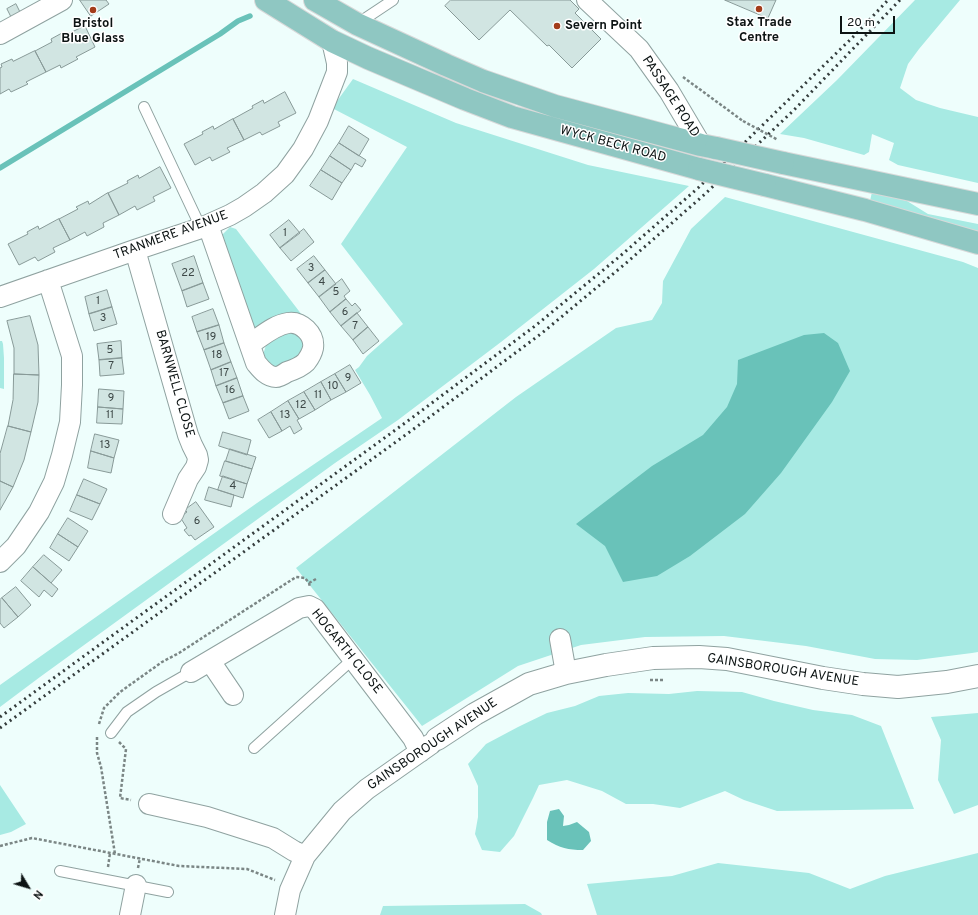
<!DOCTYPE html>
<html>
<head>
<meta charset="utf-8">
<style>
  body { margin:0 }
  #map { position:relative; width:978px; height:915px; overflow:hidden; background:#eefefc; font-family:Overpass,sans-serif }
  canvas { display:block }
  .north { position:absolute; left:8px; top:867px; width:40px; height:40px; -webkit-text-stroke:3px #fff; paint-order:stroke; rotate:128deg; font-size:11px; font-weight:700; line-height:16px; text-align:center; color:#0c1313 }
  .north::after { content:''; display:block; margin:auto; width:14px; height:18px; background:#0c1313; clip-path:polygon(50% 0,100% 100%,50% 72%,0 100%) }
  .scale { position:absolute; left:840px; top:16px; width:55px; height:18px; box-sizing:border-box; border:2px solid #0c1313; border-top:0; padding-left:5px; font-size:12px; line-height:14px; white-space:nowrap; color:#0c1313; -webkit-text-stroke:3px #fff; paint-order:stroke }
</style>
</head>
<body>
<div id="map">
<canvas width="978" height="915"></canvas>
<div class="north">N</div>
<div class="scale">20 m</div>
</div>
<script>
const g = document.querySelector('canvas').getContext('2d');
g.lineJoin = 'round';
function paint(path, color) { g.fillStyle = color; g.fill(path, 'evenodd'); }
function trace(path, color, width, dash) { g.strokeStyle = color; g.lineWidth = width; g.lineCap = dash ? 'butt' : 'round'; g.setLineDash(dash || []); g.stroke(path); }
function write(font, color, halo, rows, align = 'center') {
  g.font = font + ' Overpass,sans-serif'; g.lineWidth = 3; g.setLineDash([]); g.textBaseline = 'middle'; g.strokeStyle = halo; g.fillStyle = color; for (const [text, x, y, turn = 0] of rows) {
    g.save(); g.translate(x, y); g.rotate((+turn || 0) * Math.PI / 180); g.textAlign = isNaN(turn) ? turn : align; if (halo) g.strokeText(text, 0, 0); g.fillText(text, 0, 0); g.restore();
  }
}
paint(new Path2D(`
  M915 0H960L919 49 908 64 900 88 916 100 940 108 978 117V183L898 165 889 160 894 143 872 134 869 152 864 155 804 138 780 134 837 80Z
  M353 79 456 123 588 165 689 186 594 269 501 342 398 420 335 463 40 677 0 707V685L257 503 382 418 370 395 355 370 359 367 367 356 403 324 341 244 407 147 332 108Z
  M872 192 907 201 928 214 978 224V233L870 201Z
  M725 197 963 262 978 268V652L972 653 917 660 875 659 806 646 724 636 645 637 581 645 518 666 422 726 296 568 516 397 616 328 652 320 662 303 663 281 691 229Z
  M230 227 236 229 302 315 273 319 253 329 223 239 222 235Z
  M288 332 299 334 306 344 302 355 279 367 269 366 263 355 266 345Z
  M0 341H2L3 344 4 358V389L0 388Z
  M697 691 742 692 774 701 813 710 852 715 881 726 914 809 777 811 744 800 725 791 680 808 653 804H626L602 791 567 780 539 785 533 798 514 836 500 852 482 850 475 834 478 817V786L468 764 486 744 518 727 547 713 575 706 599 696 628 693 669 694Z
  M978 713V805L954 814 938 780 941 740 931 717Z
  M0 785 26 824 11 832 0 835Z
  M978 853V915H597L587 884 672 876 718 863 809 873 850 889 885 876Z
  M525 904 541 913 542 915H380L383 906Z`), '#a7eae3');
paint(new Path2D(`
  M824 333 838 343 850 371 832 402 781 473 745 514 690 556 657 576 623 582 605 546 576 524 652 466 703 435 727 407 737 384 738 360 804 335Z
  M559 809 564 816 563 826 569 825 577 822 589 832 591 841 583 850C568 850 560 848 547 840V822L550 811Z`), '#69c2b9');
trace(new Path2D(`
  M0 168 220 34 238 21 250 16`), '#69c2b9', 5.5);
const building = new Path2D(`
  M80 0H106L109 4 91 16Z
  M451 0H570L579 9 575 13 601 39 572 68 549 45 547 46 510 10 479 40 445 6Z
  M725 0H776L768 18Z
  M16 4 23 18 14 23 7 9Z
  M85 26 95 47 76 57 78 59 61 68 60 65 46 72 35 51 52 42 51 39 62 33 63 36Z
  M35 51 46 72 26 82 28 84 11 92 9 89 0 94V68L2 67 1 64 12 59 13 61Z
  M285 92 296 113 278 122 280 126 262 135 260 132 244 140 233 119 253 108 252 106 263 100 264 103Z
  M233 119 244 140 227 148 230 152 212 161 210 157 195 165 184 144 203 134 202 132 213 126 214 129Z
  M349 126 369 139 359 156 339 143Z
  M339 143 366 160 362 167 355 163 351 170 330 156Z
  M330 156 351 170 342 183 321 170Z
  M160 167 171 188 153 197 155 201 137 210 135 206 119 215 108 193 128 183 127 181 138 175 139 178Z
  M321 170 342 183 332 200 310 186Z
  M108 193 119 215 103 223 104 227 87 236 85 232 70 240 59 219 78 209 76 207 88 201 89 204Z
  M59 219 70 240 53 248 55 252 38 261 35 257 19 265 8 244 28 234 27 232 38 226 39 229Z
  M289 220 300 233 280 248 270 235Z
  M304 229 314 242 291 261 280 248Z
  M194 256 203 283 182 291 172 264Z
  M314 256 325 270 308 283 297 269Z
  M325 270 336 284 319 297 308 283Z
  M342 279 350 291 344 296 346 299 330 312 319 297Z
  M203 283 209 299 187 307 182 291Z
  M107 290 112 307 89 314 85 297Z
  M346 299 352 306 355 303 361 310 341 326 330 312Z
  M112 307 117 324 94 331 89 314Z
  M213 309 219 325 197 332 192 317Z
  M357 313 368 327 353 340 341 326Z
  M30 316 38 345 39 375 14 374V348L7 321Z
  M219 325 224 343 204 350 197 332Z
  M368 327 379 341 363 354 353 340Z
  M121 341 122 358 99 360 97 344Z
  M224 343 231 362 211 370 204 350Z
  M122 358 124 374 100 376 99 360Z
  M231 362 237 378 216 386 211 370Z
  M350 365 361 383 346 392 335 374Z
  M14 374 39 375 38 402 31 432 8 426 13 400Z
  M335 374 346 392 331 400 321 382Z
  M237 378 243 396 223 403 216 386Z
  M321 382 331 400 315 410 304 392Z
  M99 389 124 391 123 409 98 407Z
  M304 392 315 410 299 419 288 401Z
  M243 396 249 411 229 419 223 403Z
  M288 401 299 419 297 420 302 429 294 434 290 426 282 431 271 412Z
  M98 407 123 409 122 424 97 423Z
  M271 412 282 431 269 438 258 420Z
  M8 426 31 432 24 460 13 487 0 481V454Z
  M223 432 251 440 247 455 219 446Z
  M95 434 119 440 114 458 91 451Z
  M230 449 256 457 252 469 226 461Z
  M91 451 114 458 111 473 88 468Z
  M225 461 252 469 247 484 220 476Z
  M223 476 247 484 243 498 218 490Z
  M84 479 107 489 100 504 77 495Z
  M0 481 13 487 0 510Z
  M209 487 234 495 231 507 205 500Z
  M77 495 100 504 92 520 70 511Z
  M196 502 214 527 195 540 191 535 189 536 184 530 187 528 180 517 187 512 185 510Z
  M68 518 88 531 78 547 58 534Z
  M58 534 78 547 69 561 50 548Z
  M44 555 62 570 51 583 33 567Z
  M33 567 58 589 52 597 44 590 39 597 21 581Z
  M16 587 31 605 18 617 2 598Z
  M2 598 18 617 4 628 0 623V600Z`);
paint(building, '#d1e5e2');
trace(building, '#889a98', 1);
const service = new Path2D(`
  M357 24 393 0
  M144 107 201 228
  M111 733 127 712 156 692 191 672
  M254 748 353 659
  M60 871 168 892`);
const minor = new Path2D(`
  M587 0 639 49 669 91 701 145
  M0 34 62 0
  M208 225 256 363C261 369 267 377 276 377 279 377 284 374 287 372 293 370 301 367 306 362 309 358 312 353 313 348 315 334 301 321 288 323 274 325 261 337 250 344
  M135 250 188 435 192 445 197 455 198 460 196 467 188 479 173 514
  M0 297 135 250 201 228 230 215 244 207 264 193 285 174 303 149 318 121 337 72V63L332 41
  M0 562 16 546 39 512 54 482 62 455 70 422 72 385V356L48 280
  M560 639 566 673
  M210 661 233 695
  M191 672 299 608 309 606 315 609 413 738 420 752
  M149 804 207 817 273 838 294 851 305 856
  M130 915 136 885
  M285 915 290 890 305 856 342 811 367 789 431 744`);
const tertiary = new Path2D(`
  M437 739 475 714 529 684 566 673 606 665 653 658 699 657 727 659 823 678 863 684 898 687 947 682 978 676`);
const primary = new Path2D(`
  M266 0 332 41 368 58 465 99 512 117 699 169
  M315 0 357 24 446 65 483 81 555 106 701 145 716 148
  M783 163 978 204
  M765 185 865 210 978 243`);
trace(service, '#8fa2a0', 12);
trace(minor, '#8fa2a0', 22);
trace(tertiary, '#8fa2a0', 24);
trace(primary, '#d8d9d9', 24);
trace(new Path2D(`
  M683 77 743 121
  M309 583 316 579
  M650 680H663
  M99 724 104 708 120 692 162 662 179 653 296 577 305 578 309 583 310 587
  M97 737V753L101 767 115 854
  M119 742 126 749 120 798 131 800
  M0 846 32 838 179 866 247 869 275 880
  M108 867 110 853
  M138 868 140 858`), '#7b8685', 2.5, [3, 2]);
trace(service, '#fff', 10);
trace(minor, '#fff', 20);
trace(tertiary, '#fff', 22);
trace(primary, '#8fc7c2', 22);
trace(new Path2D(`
  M0 717 405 423 535 326 619 257 698 188 856 34 888 0
  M0 728 411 431 542 333 625 264 705 194 794 110 900 0`), '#343c3c', 3, [2, 4]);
const primaryBridge = new Path2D(`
  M716 148 783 163
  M699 169 765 185`);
trace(primaryBridge, '#d8d9d9', 24, []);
trace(new Path2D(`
  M743 121 778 140`), '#7b8685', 2.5, [3, 2]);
trace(primaryBridge, '#8fc7c2', 22);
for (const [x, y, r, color] of [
  [759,9,4,"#a33c1a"],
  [93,10,4,"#a33c1a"],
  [557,26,4,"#a33c1a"]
]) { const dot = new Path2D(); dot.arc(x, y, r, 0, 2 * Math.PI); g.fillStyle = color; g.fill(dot); trace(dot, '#fff', 1.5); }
write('11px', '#3d4847', null, [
  ["1",285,234],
  ["3",311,269],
  ["22",188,274],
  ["4",322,283],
  ["5",336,293],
  ["1",98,302],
  ["6",345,313],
  ["3",103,319],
  ["7",355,327],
  ["19",211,338],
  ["5",110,351],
  ["18",217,356],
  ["7",111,367],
  ["17",224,374],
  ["9",348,379],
  ["10",333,387],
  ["16",230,391],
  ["11",318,396],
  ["9",111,399],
  ["12",301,406],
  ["11",110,416],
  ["13",285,416],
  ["13",105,446],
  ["4",233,487],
  ["6",197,522]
]);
write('bold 13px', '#0c1313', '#fff', [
  ["Stax Trade",759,23],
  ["Centre",759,38],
  ["Bristol",93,24],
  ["Blue Glass",93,39],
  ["Severn Point",565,26,"left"]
]);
write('13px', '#0c1313', '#fff', [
  ["PASSAGE ROAD",670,97,57],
  ["WYCK BECK ROAD",613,145,15],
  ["TRANMERE AVENUE",171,236,-20],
  ["BARNWELL CLOSE",174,384,74],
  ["HOGARTH CLOSE",346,652,51],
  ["GAINSBOROUGH AVENUE",783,671,9],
  ["GAINSBOROUGH AVENUE",433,745,-34]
]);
</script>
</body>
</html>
